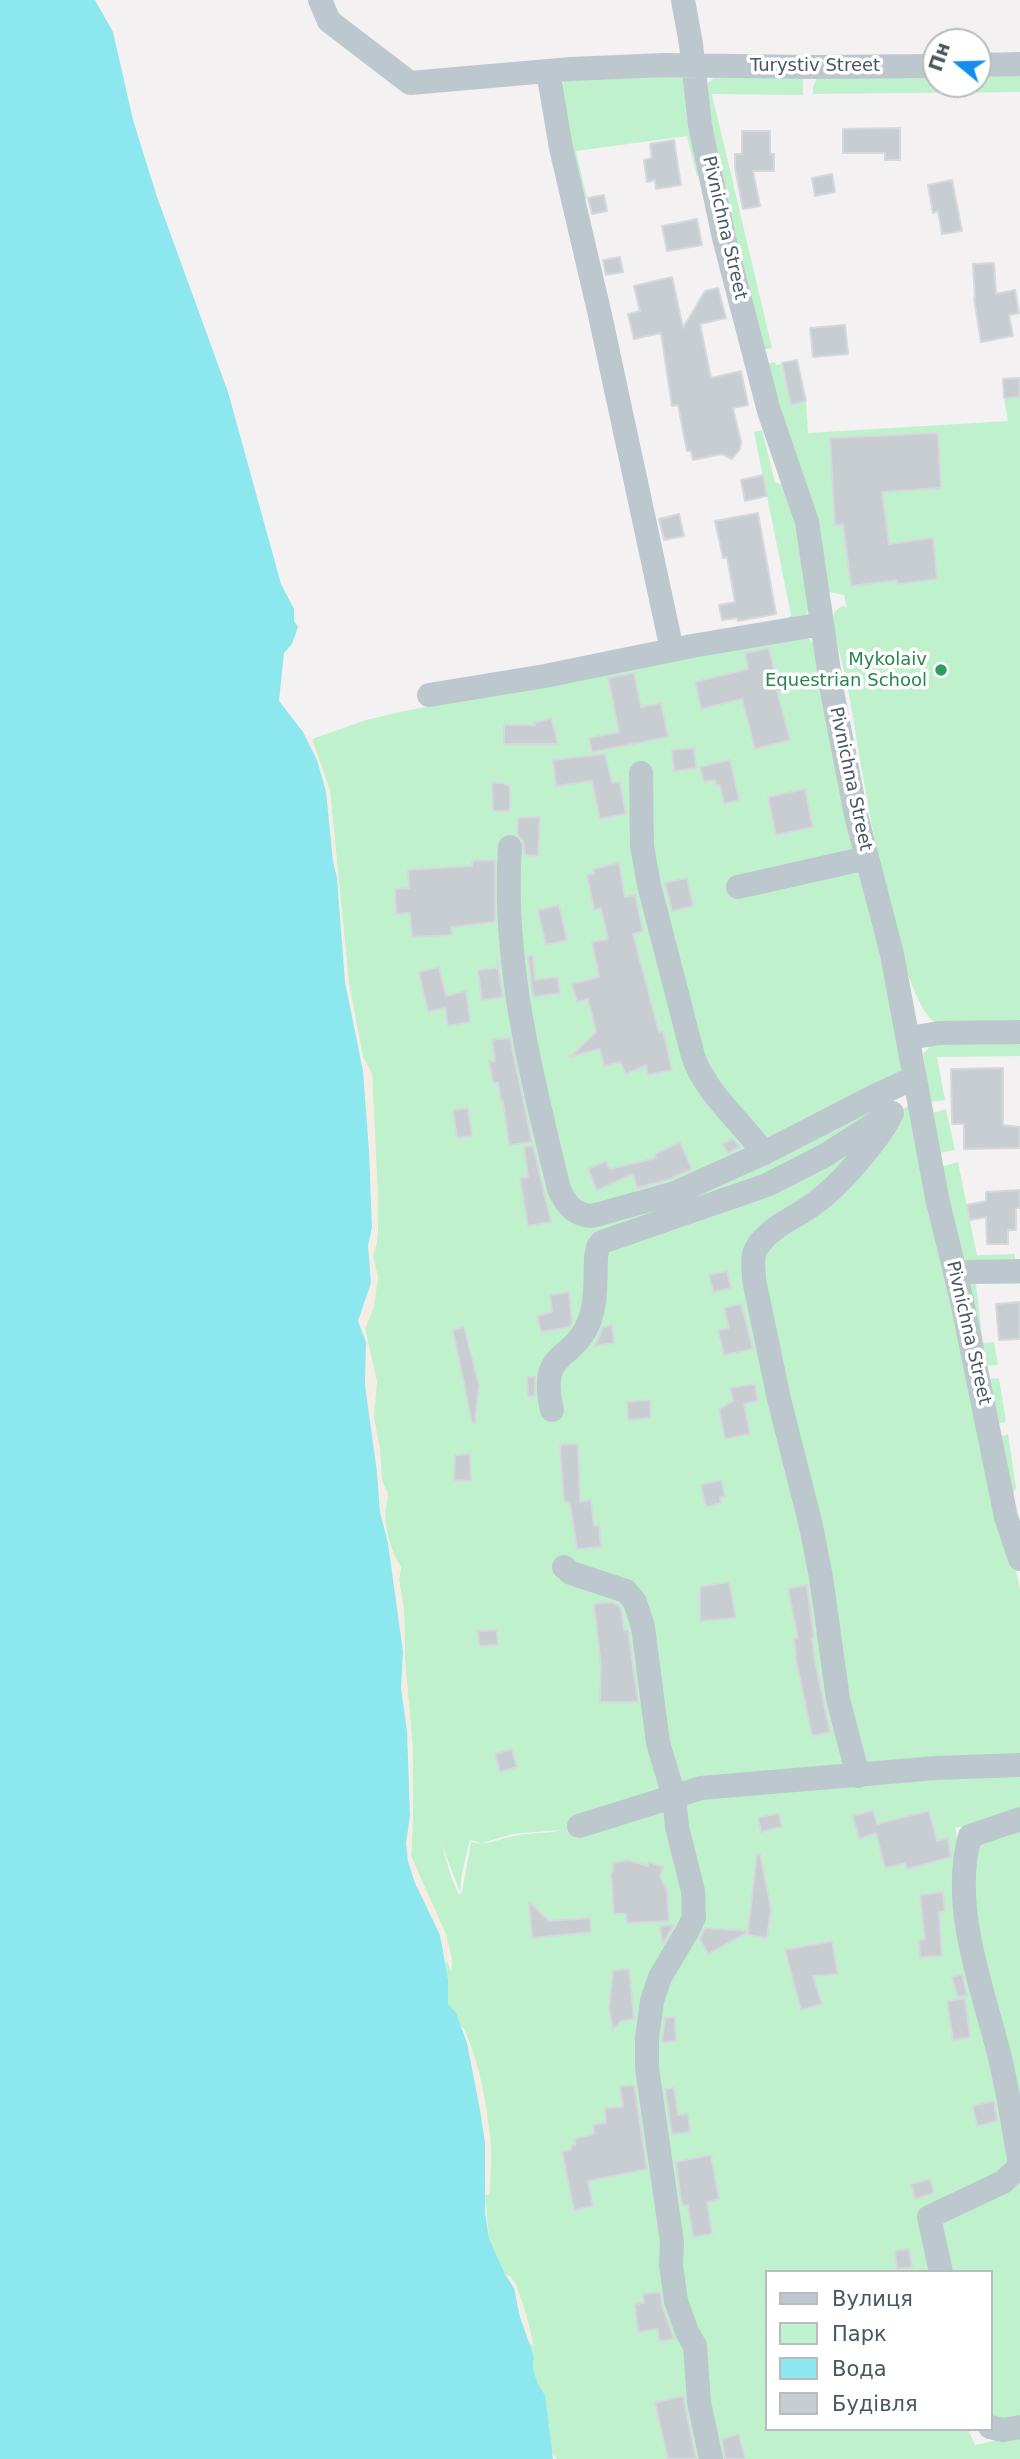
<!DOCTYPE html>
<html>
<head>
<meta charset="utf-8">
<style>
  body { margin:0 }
  #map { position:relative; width:1020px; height:2459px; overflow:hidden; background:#f4f1f2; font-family:"DejaVu Sans",sans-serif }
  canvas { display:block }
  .legend { position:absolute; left:765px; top:2270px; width:228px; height:161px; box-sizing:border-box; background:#fff; border:2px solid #b6bcbf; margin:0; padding:9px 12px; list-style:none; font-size:21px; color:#485860 }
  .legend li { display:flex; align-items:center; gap:14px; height:35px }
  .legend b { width:35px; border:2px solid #b6bcbf }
  .north { position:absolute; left:922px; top:28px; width:70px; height:70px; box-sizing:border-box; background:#fff; border:2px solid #b6bcbf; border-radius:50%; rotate:289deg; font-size:19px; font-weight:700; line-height:28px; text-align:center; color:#485860 }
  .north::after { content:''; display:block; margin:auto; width:24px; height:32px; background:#158dea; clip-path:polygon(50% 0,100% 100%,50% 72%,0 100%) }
</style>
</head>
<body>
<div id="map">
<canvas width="1020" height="2459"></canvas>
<ul class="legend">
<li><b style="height:9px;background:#bcc8ce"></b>Вулиця</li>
<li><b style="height:19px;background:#c0f1cd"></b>Парк</li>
<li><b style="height:19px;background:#8ce7ef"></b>Вода</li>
<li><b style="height:19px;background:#c8cdd1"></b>Будівля</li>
</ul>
<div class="north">Пн</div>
</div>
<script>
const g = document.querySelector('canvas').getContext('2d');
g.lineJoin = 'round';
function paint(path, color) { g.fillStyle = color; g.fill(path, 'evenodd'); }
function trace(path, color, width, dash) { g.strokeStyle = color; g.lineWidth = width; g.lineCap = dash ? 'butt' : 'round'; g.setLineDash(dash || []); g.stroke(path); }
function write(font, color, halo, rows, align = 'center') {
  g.font = font + ' "DejaVu Sans",sans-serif'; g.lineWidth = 7; g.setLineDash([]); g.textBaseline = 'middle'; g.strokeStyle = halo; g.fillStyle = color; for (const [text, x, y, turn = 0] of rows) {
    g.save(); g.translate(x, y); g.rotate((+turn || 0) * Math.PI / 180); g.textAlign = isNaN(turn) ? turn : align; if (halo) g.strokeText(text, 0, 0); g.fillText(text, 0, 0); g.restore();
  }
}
paint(new Path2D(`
  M682 71 704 172 697 176 687 136 576 151 587 198 582 199 559 85 573 77Z
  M978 73H1020V92L813 94V86L819 74H936V84H978Z
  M803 74V95L712 94 772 348 760 350 703 110 708 83 715 77Z
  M775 362 776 365 781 364 791 406 806 402 808 433 1008 421 1004 398 1020 378V1027C1004 1026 946 1029 935 1022 899 1000 867 797 858 748 853 717 848 685 840 654 837 643 832 629 833 617 834 612 838 608 843 606L847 607 844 595 829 592 764 364Z
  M762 430 775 482 785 486 791 495 809 603 807 614 788 618 791 615 754 432Z
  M805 635 815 645 905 1069 842 1172 755 1242 856 1780 1020 1770V1816L972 1827H955L1014 2165 920 2210 933 2272H766V2429H968L975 2445 1020 2435V2459H557L551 2452 545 2395 538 2384 533 2369 534 2357 527 2341 533 2345C530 2328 520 2282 505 2274L489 2238 485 2195H489C495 2137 480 2085 465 2030 457 2024 456 2013 448 2004V1979L445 1958 451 1970 452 1960 446 1935 411 1856 413 1819V1751L405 1661 404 1611 399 1579 401 1567C390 1550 380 1518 388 1498L382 1481 380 1450 374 1424V1393L377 1382 365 1329 375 1300 373 1255 378 1231 372 1074 363 1057 349 984 330 791 312 739 366 720 404 711ZM559 1830 554 1832C541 1833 527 1833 514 1836 498 1839 488 1846 471 1842L462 1892 459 1895 452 1879 441 1843 460 1892 462 1873 470 1840 482 1843 513 1834Z
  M1020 1039V1056L937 1057 945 1100 930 1102 923 1054 933 1043Z
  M909 1104 1020 1589V1759L866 1770 757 1277 767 1241Z
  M946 1109 955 1150 939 1153 929 1114Z
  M958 1162 977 1255 1015 1254V1266L966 1264 959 1257 940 1167Z
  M1020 1281V1284H976L983 1343 994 1342 998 1365 982 1366 968 1285 971 1282Z
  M999 1378 1006 1422 994 1424 984 1379Z
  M1008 1434 1016 1488 1013 1494 997 1438Z
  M1020 1823V2144L980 1971 971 1846Z
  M1020 2178V2422L990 2420V2272H944L937 2225Z`), '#c0f1cd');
paint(new Path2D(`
  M303 732 312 739 330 791 349 984 363 1057 372 1074 378 1195 377 1243 373 1255 378 1277 374 1307 365 1329 377 1382 374 1417 380 1450V1470L382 1481 388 1493C388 1497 386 1500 385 1504 382 1523 391 1552 401 1567L399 1579 404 1611 405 1661 413 1751V1819L411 1856 446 1935 452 1960 451 1971 445 1958 440 1935 415 1883 408 1861 406 1843 410 1816 407 1730 401 1688 403 1652 388 1543 380 1512 377 1472 365 1385 367 1351 358 1321 360 1313 365 1305 368 1246 372 1227 369 1151 363 1071 345 982 337 878 317 760Z
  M459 2026C476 2038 488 2113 490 2135 492 2154 491 2176 489 2195H485C487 2155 481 2119 474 2079 470 2060 467 2044 459 2026Z
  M505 2274 510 2276 516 2284 534 2346 527 2341 519 2306Z`), '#f4ede3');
paint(new Path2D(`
  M0 0H95L113 32 133 120 157 197 228 392 281 584 294 609V621L298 627 292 644 284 653 279 701 303 732 317 760 326 792 333 861 337 878 345 982 363 1071 369 1151 372 1227 368 1246 371 1283 358 1321 366 1342 365 1385 377 1472 380 1512 388 1543 403 1652 401 1688 407 1730 410 1816 406 1843 408 1861 415 1883 440 1935 448 1979V2004L456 2013 467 2043 480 2110 485 2143V2212L489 2238 505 2274 514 2288 520 2317 534 2357 533 2369 538 2384 545 2395 553 2459H0Z`), '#8ce7ef');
const building = new Path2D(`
  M900 128V160H885V153H843V129Z
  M742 131H770V154H774V171H753L760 206 743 209 735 168V154H742Z
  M674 140 681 185 656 189 655 180 647 182 644 160 652 158 650 144Z
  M832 174 835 192 815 196 812 178Z
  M952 180 962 231 942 234 938 211 933 213 928 185Z
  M604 195 607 211 592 214 588 198Z
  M697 219 702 245 667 251 662 226Z
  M620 257 623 272 606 275 603 260Z
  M994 263 996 294 1015 290 1019 313 1009 315 1013 336 981 342 974 298H975L973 264Z
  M672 277 683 328 705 291 718 288 726 318 700 324 711 378 741 371 748 405 733 408 741 442 740 449 732 459 722 454 693 460 691 451H687L678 405 672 406 661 333 634 339 628 314 640 311 634 286Z
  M845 325 848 354 813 357 810 328Z
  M797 360 806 401 791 405 782 363Z
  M1020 378V397L1004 398 1003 379Z
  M938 433 941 488 882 492 889 544 933 538 937 579 897 584V580L851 586 843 524 835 525 830 438Z
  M763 475 767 496 745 501 741 480Z
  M758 513 776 614 738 621 737 618 722 620 719 605 735 602 727 557 723 558 715 521Z
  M679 514 684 536 664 540 659 519Z
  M769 648 775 675 778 674 782 690 777 691 790 740 755 749 742 699 701 709 695 682 748 669 745 653Z
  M634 673 641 707 661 703 668 737 592 752 589 738 619 732 608 678Z
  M551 718 558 744H504V725H535L534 723Z
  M694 748 696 768 674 771 672 750Z
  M605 754 612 783 620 782 626 814 600 819 592 781 556 786 553 760Z
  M730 760 739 800 724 804 720 785H716L715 780 704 782 700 767Z
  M492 783H502L510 786V811H493Z
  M805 789 813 827 776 835 768 797Z
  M540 817 538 856 525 855 523 841 517 834 518 818Z
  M495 860V922L451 927 452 935 412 937 410 913 396 914 395 889 409 888 408 870 472 866V861Z
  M619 863 625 897 635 895 643 931 633 934 659 1032 663 1031 672 1070 648 1075 646 1065 626 1074 620 1062 604 1066 600 1049 570 1057 596 1032 588 999 577 1002 572 984 599 977 592 942 608 939 601 908 594 910 587 875 594 874 593 869Z
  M687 878 693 906 672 911 665 883Z
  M559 905 567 940 546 945 538 910Z
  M528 956H533L535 980 558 977 560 993 533 997Z
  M497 960 503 997 482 1000 478 970 498 968Z
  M439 967 446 996 466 991 470 1022 448 1026 445 1008 428 1012 419 972Z
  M510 1038 532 1142 509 1145 503 1101H501L498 1082 493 1083 489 1061H495L492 1040Z
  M1003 1068V1125L1020 1127V1148L964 1149V1124H952L951 1069Z
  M468 1108 472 1136 457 1138 453 1110Z
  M733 1139 740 1147 728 1153 723 1144Z
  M680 1142 692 1169 670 1179 637 1188 633 1174 597 1190 588 1169 606 1161 610 1169 656 1158 655 1154Z
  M533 1146 551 1222 528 1226 520 1178 528 1177 524 1147Z
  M1020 1190V1208H1016V1230H1008V1244H987L986 1217 970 1220 967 1205 986 1201V1192Z
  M727 1271 731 1288 713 1292 709 1275Z
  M569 1292 572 1322 570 1327 541 1332 537 1316 552 1312 550 1295Z
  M1020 1302V1339L999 1340 996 1304Z
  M741 1304 753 1349 724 1355 718 1330 729 1328 724 1308Z
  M612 1325 614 1343 595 1346 603 1327Z
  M464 1327 479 1385 475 1423H472L453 1330Z
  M527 1377H535V1396H528Z
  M755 1384 758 1401 744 1404 750 1434 725 1439 719 1409 733 1401 730 1388Z
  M650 1400 651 1418 628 1420 627 1402Z
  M578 1444 580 1502 591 1500 594 1526H599L601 1547 577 1549 570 1503 564 1501 560 1445Z
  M470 1454 471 1481 454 1480 455 1455Z
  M721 1480 725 1496 720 1497 721 1503 706 1507 701 1485Z
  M729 1582 736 1618 700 1621V1587Z
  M807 1585 814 1637 812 1638 815 1661 830 1732 812 1736 795 1655H796L794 1639 798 1638 788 1589Z
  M612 1602 621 1608 624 1630H628L638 1702H600L601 1666 594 1604Z
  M497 1630 498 1645 479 1646 478 1631Z
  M512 1749 517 1767 500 1772 495 1754Z
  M873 1810 877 1824 929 1811 937 1841 948 1838 951 1857 907 1869 905 1863 885 1868 876 1833 859 1839 853 1816Z
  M779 1813 782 1827 761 1832 758 1818Z
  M757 1854H760L771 1909 767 1938 748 1935V1932L708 1954 700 1939 705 1928 748 1931Z
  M627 1860 648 1866 649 1862 663 1867 660 1877 667 1890 669 1921 627 1923 626 1914H614L611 1873 613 1872V1863Z
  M943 1892 945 1911 939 1912 942 1956 920 1957 919 1940 925 1939 920 1895Z
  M529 1902 549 1921 590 1918 591 1932 532 1938Z
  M674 1925 663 1943H662L660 1926Z
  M832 1941 838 1974 813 1976 822 2004 801 2010 785 1950Z
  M629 1969 634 2019 621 2021 613 2030 609 2008 613 1971Z
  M962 1974 967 1995 958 1997 952 1977Z
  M965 1998 970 2037 953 2040 947 2001Z
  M675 2017 676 2041 662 2042 665 2018Z
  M634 2085 647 2169 588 2181 593 2206 574 2210 562 2152 571 2150V2146L576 2144 574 2139 594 2134 593 2125 606 2123 605 2108 623 2107 620 2086Z
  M674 2088 678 2115 688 2114 690 2132 672 2134 665 2089Z
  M994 2101 997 2121 977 2126 973 2106Z
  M711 2155 719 2199 707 2202 712 2234 693 2237 688 2205 684 2206 681 2201 676 2162Z
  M930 2179 934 2193 915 2199 911 2184Z
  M909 2249 912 2267 897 2269 895 2251Z
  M660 2292 662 2306 674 2339 659 2341 658 2329 638 2332 635 2304 644 2303 643 2294Z
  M683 2396 696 2459H668L655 2403Z
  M739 2434 745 2459H725L722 2439Z`);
paint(building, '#c8cdd1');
trace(building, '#d5d8dd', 2);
trace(new Path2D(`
  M320 0 329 21 410 83 571 69 664 65 809 67 936 66
  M683 0 691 44 700 125 724 238 769 411 807 522 832 691 856 815 892 954 937 1198 962 1301 1006 1517 1020 1559
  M978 65 1020 64
  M548 71 561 148 600 315 672 650
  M429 695 545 676 692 646 822 624
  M641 773 642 846 649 885 693 1056C706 1094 741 1121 764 1153
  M510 847C502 963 532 1078 559 1189 566 1205 575 1215 592 1216L675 1193 764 1153 875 1096 903 1083 915 1080
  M738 887 867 858
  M909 1038 939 1033 1020 1032
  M956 1275 970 1272 1020 1271
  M552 1410C538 1348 572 1364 589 1322 597 1303 595 1277 596 1257L598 1247 602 1242 767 1185 824 1156 885 1117
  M564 1567 571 1573 626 1591 635 1602 643 1627 658 1743 674 1796 677 1827 693 1891 694 1917 688 1930 660 1977 652 2001 647 2038V2068L672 2242 671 2265 676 2301 687 2332 695 2346 699 2402 711 2459
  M858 1776 838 1699 821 1577 811 1526 779 1399 754 1280C754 1270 751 1258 756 1249 768 1227 796 1218 815 1203 839 1186 880 1139 892 1113
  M579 1826 701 1788 936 1768 1020 1765
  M941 2272 929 2217 1003 2182 1018 2168 1019 2159C1013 2125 1008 2091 1000 2058 983 1988 950 1908 970 1836L1020 1819
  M990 2427 1003 2430 1020 2427`), '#bcc8ce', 24);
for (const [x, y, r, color] of [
  [941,670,7,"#2e9e5b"]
]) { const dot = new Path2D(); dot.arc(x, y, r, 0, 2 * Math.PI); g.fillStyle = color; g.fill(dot); trace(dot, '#fff', 2.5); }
write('18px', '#485860', '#fff', [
  ["Turystiv Street",815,66],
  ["Pivnichna Street",724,228,77],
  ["Pivnichna Street",850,779,78],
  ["Pivnichna Street",968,1333,77]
]);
write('18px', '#27864d', '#fff', [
  ["Mykolaiv",927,660],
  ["Equestrian School",927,681]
], 'right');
</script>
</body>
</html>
